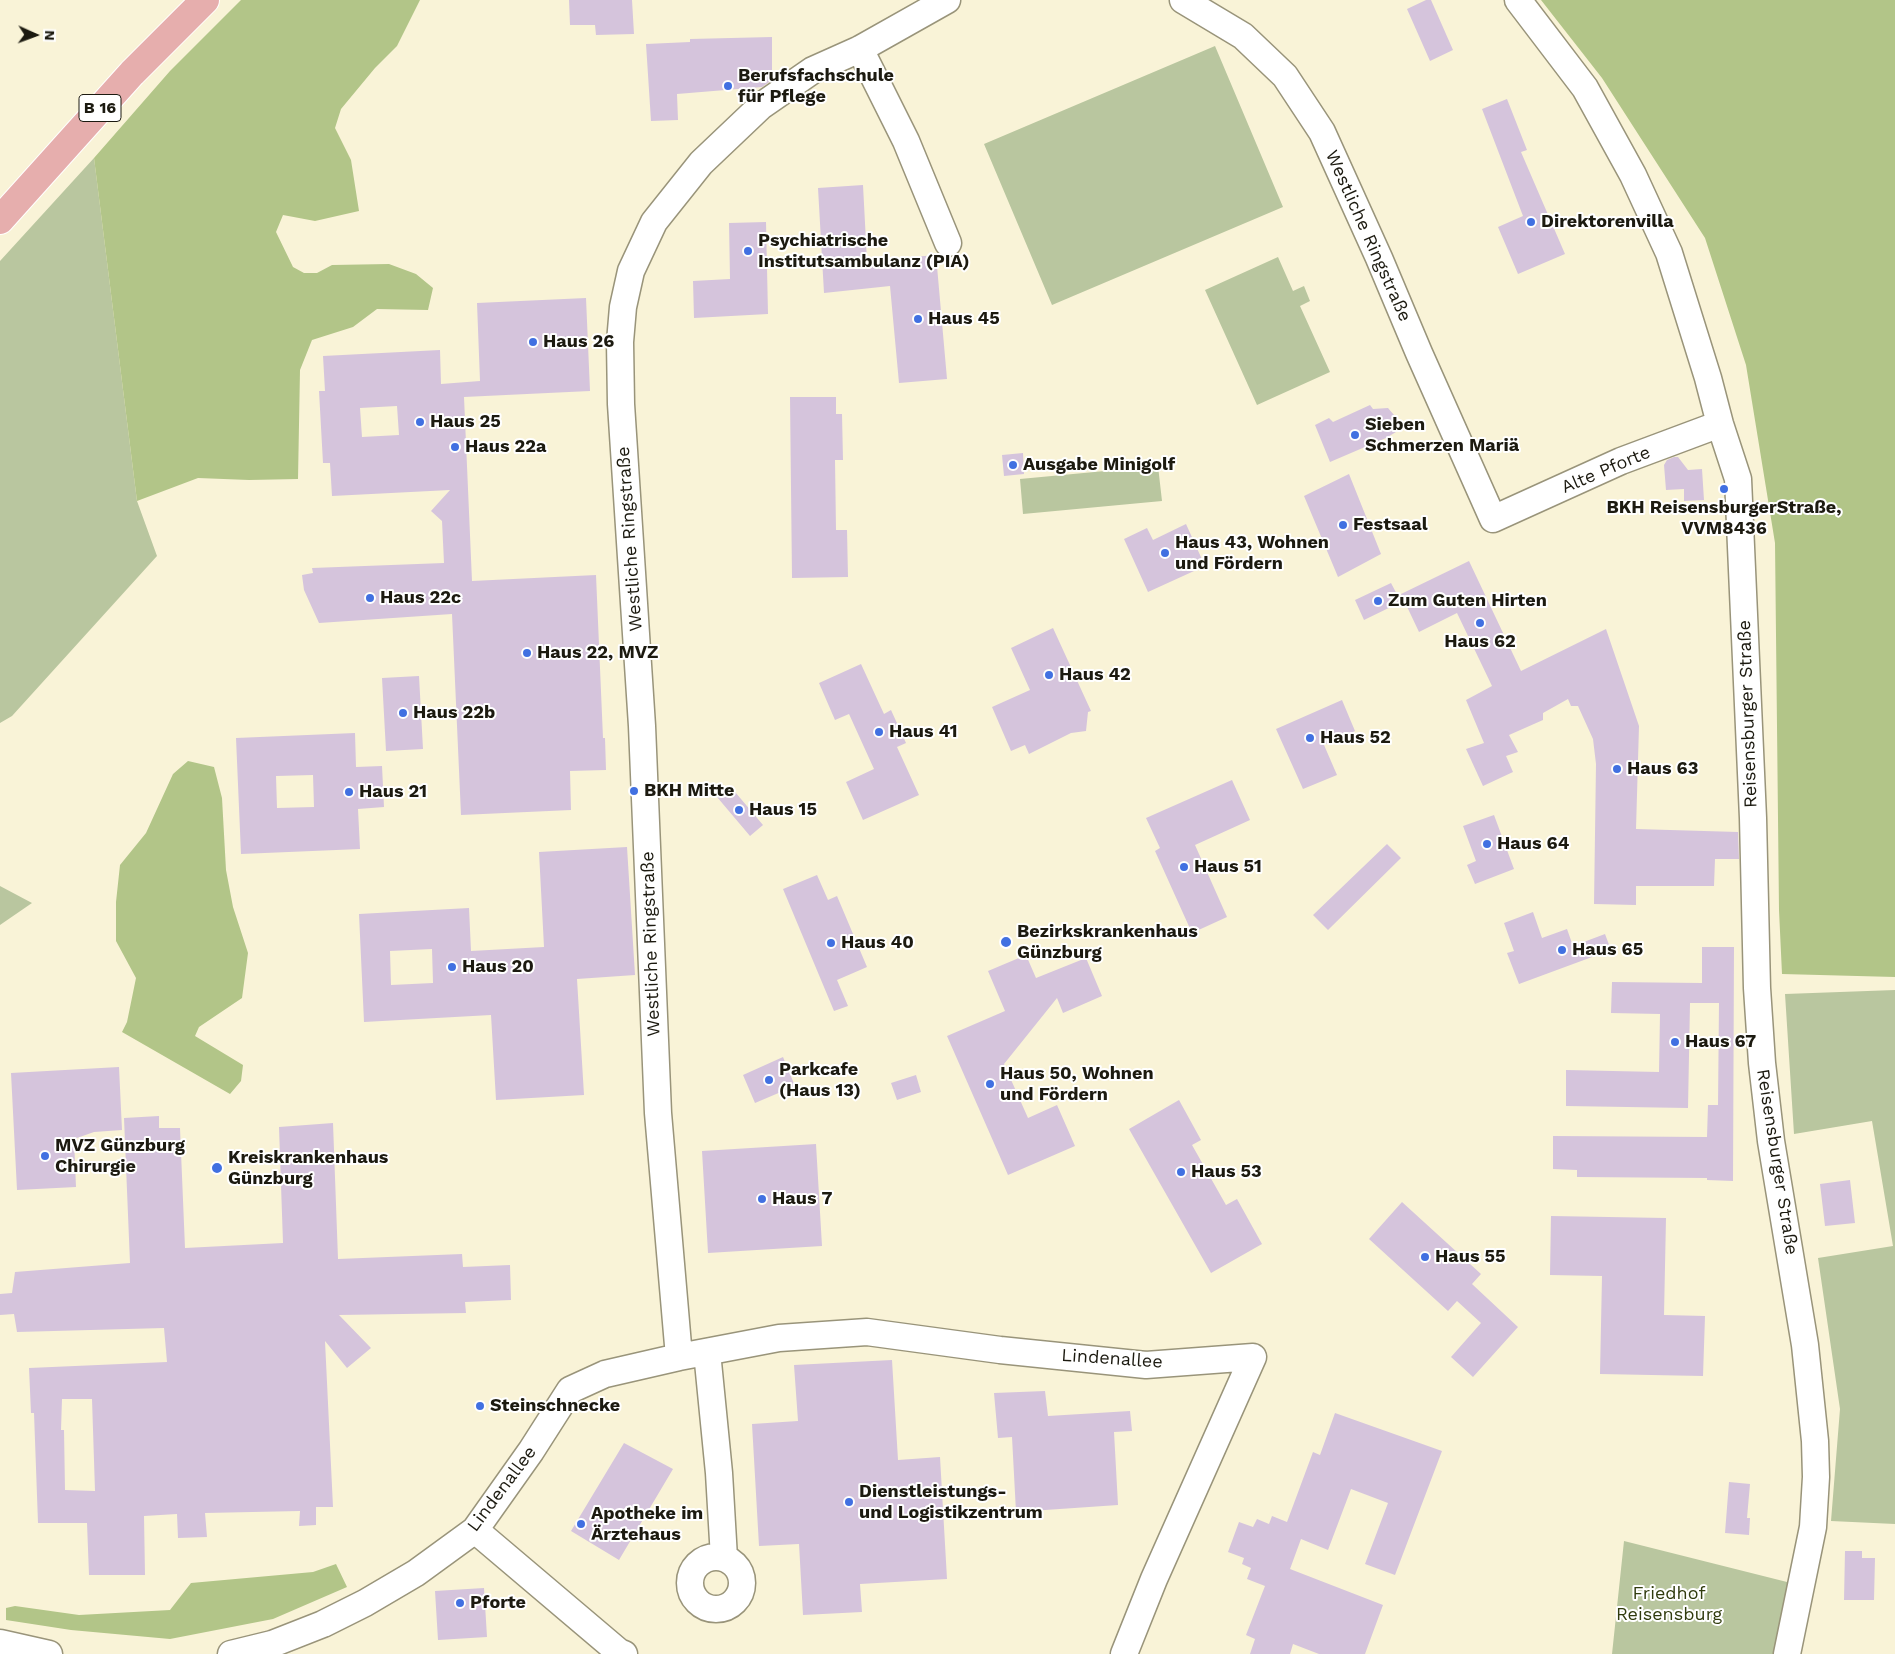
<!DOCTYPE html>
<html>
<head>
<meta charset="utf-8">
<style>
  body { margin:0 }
  #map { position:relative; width:1895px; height:1654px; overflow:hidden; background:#f9f3d7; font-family:"Work Sans",sans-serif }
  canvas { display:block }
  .north { position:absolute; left:10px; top:10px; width:50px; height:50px; -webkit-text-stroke:4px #fff; paint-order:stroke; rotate:92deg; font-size:14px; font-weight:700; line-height:20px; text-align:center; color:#1c1a10 }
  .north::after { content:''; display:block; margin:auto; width:18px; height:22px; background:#1c1a10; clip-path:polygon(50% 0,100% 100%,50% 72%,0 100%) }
</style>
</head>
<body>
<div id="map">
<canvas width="1895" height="1654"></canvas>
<div class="north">N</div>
</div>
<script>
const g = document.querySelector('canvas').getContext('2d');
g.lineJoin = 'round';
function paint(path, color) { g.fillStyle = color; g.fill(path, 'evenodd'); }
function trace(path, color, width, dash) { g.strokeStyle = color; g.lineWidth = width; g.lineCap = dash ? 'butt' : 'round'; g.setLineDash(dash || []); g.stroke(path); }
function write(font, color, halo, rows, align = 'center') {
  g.font = font + ' "Work Sans",sans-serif'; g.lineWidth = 4; g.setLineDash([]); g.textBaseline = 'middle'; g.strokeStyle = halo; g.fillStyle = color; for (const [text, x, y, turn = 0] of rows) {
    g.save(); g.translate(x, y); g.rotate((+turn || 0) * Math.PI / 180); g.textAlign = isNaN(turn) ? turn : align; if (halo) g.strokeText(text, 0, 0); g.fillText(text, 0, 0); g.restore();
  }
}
paint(new Path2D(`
  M1215 46 1283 207 1052 305 984 144Z
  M94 158 137 501 157 556 12 716 0 723V261Z
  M1278 257 1293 291 1304 286 1310 301 1300 306 1330 372 1257 405 1205 290Z
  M1158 466 1162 501 1023 514 1020 479Z
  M0 886 32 903 0 925Z
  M1895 990V1524L1831 1521 1840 1409 1818 1258 1893 1246 1872 1121 1794 1134 1785 994Z
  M1624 1541 1791 1583 1775 1654H1612Z`), '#b9c69f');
paint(new Path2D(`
  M241 0H420L397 46 375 68 341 109 335 128 351 160 359 211 315 221 283 215 276 232 293 267 304 273H317L332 265 389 264 416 274 433 288 428 310 377 309 353 327 312 340 300 370 298 479 249 480 198 478 137 501 94 158 170 71Z
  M1541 0H1895V977L1782 974 1779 910 1775 543 1746 365 1705 238 1602 78Z
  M188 761 214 767 222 798 226 870 233 907 248 953 242 998 199 1027 195 1036 243 1065 241 1081 230 1094 122 1032 127 1022 136 978 116 941V902L120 865 146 833 173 774Z
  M336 1564 347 1587 273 1619 170 1639 71 1630 6 1620V1608L15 1606 79 1615 170 1610 191 1583 313 1572Z`), '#b2c588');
paint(new Path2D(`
  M569 0H632L634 34 596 35 595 25H570Z
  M1426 0H1431L1453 50 1430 61 1407 9Z
  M772 37V80L762 87 677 94 678 120 651 121 646 44 690 42V39Z
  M1507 99 1527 150 1521 152 1565 254 1518 274 1498 227 1523 216 1482 109Z
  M863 185 867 261 936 255 947 379 899 383 890 286 824 293 818 188Z
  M766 222 768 314 694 318 693 281 730 279 729 223Z
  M586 298 590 391 464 397 472 581 596 575 603 738H605L606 770 570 771 571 810 461 815 452 614 319 623 304 590 302 575 313 573 312 568 444 563 442 521 431 511 450 490 332 496 330 463H323L319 391H325L323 356 440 350 441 384 480 381 477 303ZM397 406 399 435 362 437 360 408Z
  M790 397H836V414H842L843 460H835L836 530H847L848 577 792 578Z
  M1370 405 1373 409 1388 408 1394 415 1397 425 1396 432 1386 438 1330 462 1315 425 1329 418 1333 422Z
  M1023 453 1024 474 1004 476 1002 455Z
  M1674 457H1678L1688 470 1702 469 1704 500 1684 501V489L1666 490 1664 465 1667 460Z
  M1349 474 1381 554 1338 577 1304 496Z
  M1186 524 1205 566 1148 592 1124 539 1147 528 1153 540Z
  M1469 561 1521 671 1606 629 1639 726 1636 829 1738 832 1739 859H1715L1714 886H1636V905L1594 904 1596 764 1593 739 1578 706H1571L1568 699 1543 713V720L1509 735 1518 752 1506 756 1513 772 1483 786 1466 749 1484 743 1466 700 1492 686 1457 613 1419 632 1401 594Z
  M1391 583 1401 602 1364 620 1355 600Z
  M1053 628 1091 711 1088 712 1086 731 1071 733 1029 754 1025 745 1011 751 992 707 1030 690 1011 648Z
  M861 664 884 714 891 710 906 743 897 747 919 795 863 820 846 782 874 769 849 714 835 720 819 683Z
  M419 676 423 749 386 751 382 678Z
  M1342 700 1355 731 1324 745 1337 775 1303 789 1276 729Z
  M355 733 356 767 382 766 384 807 358 809 360 849 241 854 236 738ZM313 775 314 807 277 808 276 776Z
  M1232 780 1250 820 1195 845 1227 917 1192 933 1155 851 1160 848 1146 818Z
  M730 786 763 825 750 836 717 797Z
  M1494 815 1514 869 1475 884 1467 865 1476 861 1463 826Z
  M1387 844 1401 858 1328 930 1313 915Z
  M627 847 635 975 577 979 584 1095 496 1100 491 1015 364 1022 359 914 469 908 471 951 544 947 539 852ZM432 949 433 983 391 985 390 951Z
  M817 875 828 900 837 896 867 967 837 980 848 1006 834 1011 783 889Z
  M1533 912 1542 938 1567 929 1573 946 1605 934 1611 950 1519 984 1507 953 1514 951 1504 923Z
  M1702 947H1734L1733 1181 1707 1180V1178L1577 1177V1170L1553 1169V1136L1707 1137 1708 1105H1718L1719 1003H1690L1688 1108 1566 1106V1070L1659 1072 1660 1014 1611 1013 1612 982 1702 983Z
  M1026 955 1036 978 1086 958 1102 996 1063 1013 1057 998 1004 1064 1028 1118 1057 1105 1075 1146 1008 1175 947 1036 1005 1011 988 971Z
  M783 1057 795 1086 755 1103 743 1075Z
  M119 1067 122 1130 94 1132 74 1139 76 1187 17 1190 11 1073Z
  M916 1075 921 1092 897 1100 891 1083Z
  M1179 1100 1201 1140 1192 1145 1226 1205 1237 1199 1262 1244 1211 1273 1129 1129Z
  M159 1116V1128H180L185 1248 283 1243 279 1127 333 1123 338 1259 462 1254 463 1267 510 1265 511 1300 465 1302 466 1313 339 1315 371 1348 347 1368 325 1341 333 1507H316V1525L299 1526 300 1511 205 1513 207 1537 178 1538 177 1514 144 1516 145 1575H89L87 1523H38L34 1413H31L29 1368 167 1362 164 1328 17 1332 14 1314 0 1315V1294L12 1293 15 1272 130 1263 124 1118ZM62 1399H92L95 1491 65 1490 64 1430H61Z
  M816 1144 822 1246 708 1253 702 1151Z
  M1850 1180 1855 1223 1825 1226 1820 1184Z
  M1402 1202 1481 1274 1472 1284 1518 1327 1473 1377 1451 1357 1481 1323 1457 1301 1448 1311 1369 1239Z
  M1551 1216 1666 1218 1664 1315 1705 1316 1703 1376 1600 1374 1602 1276 1550 1275Z
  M892 1360 898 1460 940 1457 947 1579 860 1584 862 1612 803 1615 799 1544 759 1546 752 1424 798 1421 794 1365Z
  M1045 1391 1048 1416 1130 1411 1132 1431 1114 1432 1118 1505 1016 1512 1012 1437 998 1438 994 1393Z
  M1335 1413 1442 1451 1395 1575 1365 1564 1388 1503 1351 1489 1328 1550 1301 1539 1290 1569 1383 1605 1365 1654H1319L1293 1644 1290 1654H1250L1255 1639 1246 1635 1265 1586 1247 1579 1251 1568 1242 1564 1244 1558 1228 1552 1239 1522 1253 1527 1257 1519 1269 1524 1272 1516 1287 1522 1313 1452 1320 1455Z
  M624 1443 673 1469 619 1560 571 1531Z
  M1729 1482 1750 1484 1747 1518H1750L1749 1535 1725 1533Z
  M1845 1551H1862V1558H1875L1874 1600H1844Z
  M484 1588 487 1637 438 1640 435 1591Z`), '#d5c4dc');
const minor = new Path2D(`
  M1183 0 1243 36 1285 76 1322 132 1379 258 1419 353 1493 519 1621 461 1720 424
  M1518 0 1585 88 1633 175 1669 253 1708 378 1720 424 1738 479 1753 818 1757 988 1762 1063 1771 1141 1805 1345 1815 1441 1816 1477 1813 1527 1787 1654
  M860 49 906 141 948 243
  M707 1352 719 1473 724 1558
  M679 1357 658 1113 642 726 621 404 620 342 623 307 631 271 654 222 701 163 761 106 813 70 860 49 947 0
  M475 1530 619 1652 624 1654
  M690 1583a26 26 0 1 1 52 0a26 26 0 1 1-52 0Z
  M0 1643 49 1654
  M231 1654 272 1644 323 1624 365 1603 416 1573 475 1530 531 1451 570 1390 605 1374 679 1357 779 1338 867 1332 1000 1350 1146 1365 1253 1357 1154 1579 1124 1654`);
const major = new Path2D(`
  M0 220 132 73 205 0`);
trace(minor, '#99947a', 29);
trace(major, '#fff', 30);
trace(minor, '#fff', 26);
trace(major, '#e6aead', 28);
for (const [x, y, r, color] of [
  [728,86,5,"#4170e1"],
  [1531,222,5,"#4170e1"],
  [748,251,5,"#4170e1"],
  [918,319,5,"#4170e1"],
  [533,342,5,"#4170e1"],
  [420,422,5,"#4170e1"],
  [1355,435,5,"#4170e1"],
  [455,447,5,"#4170e1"],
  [1013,465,5,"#4170e1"],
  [1724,489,5,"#4170e1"],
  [1343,525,5,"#4170e1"],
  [1165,553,5,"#4170e1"],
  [370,598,5,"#4170e1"],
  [1378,601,5,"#4170e1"],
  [1480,623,5,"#4170e1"],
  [527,653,5,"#4170e1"],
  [1049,675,5,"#4170e1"],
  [403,713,5,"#4170e1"],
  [879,732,5,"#4170e1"],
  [1310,738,5,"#4170e1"],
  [1617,769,5,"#4170e1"],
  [634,791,5,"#4170e1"],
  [349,792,5,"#4170e1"],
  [739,810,5,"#4170e1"],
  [1487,844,5,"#4170e1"],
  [1184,867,5,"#4170e1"],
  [1006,942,6,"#4170e1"],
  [831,943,5,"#4170e1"],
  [1562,950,5,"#4170e1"],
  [452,967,5,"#4170e1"],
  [1675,1042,5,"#4170e1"],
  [769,1080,5,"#4170e1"],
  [990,1084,5,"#4170e1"],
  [45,1156,5,"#4170e1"],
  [217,1168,6,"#4170e1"],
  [1181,1172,5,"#4170e1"],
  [762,1199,5,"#4170e1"],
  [1425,1257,5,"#4170e1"],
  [480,1406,5,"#4170e1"],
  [849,1502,5,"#4170e1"],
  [581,1524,5,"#4170e1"],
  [460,1603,5,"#4170e1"]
]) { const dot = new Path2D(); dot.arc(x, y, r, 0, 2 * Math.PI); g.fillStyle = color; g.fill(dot); trace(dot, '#fff', 2); }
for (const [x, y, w] of [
  [100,108,42]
]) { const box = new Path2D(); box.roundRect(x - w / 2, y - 13.5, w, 27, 4); g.fillStyle = '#fff'; g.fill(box); trace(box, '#1c1a10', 1); }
write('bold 16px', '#1c1a10', null, [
  ["B 16",100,108]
]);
write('bold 18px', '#1c1a10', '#fff', [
  ["Berufsfachschule",738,76],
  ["für Pflege",738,97],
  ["Direktorenvilla",1541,222],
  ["Psychiatrische",758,241],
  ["Institutsambulanz (PIA)",758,262],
  ["Haus 45",928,319],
  ["Haus 26",543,342],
  ["Haus 25",430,422],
  ["Sieben",1365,425],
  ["Schmerzen Mariä",1365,446],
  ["Haus 22a",465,447],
  ["Ausgabe Minigolf",1023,465],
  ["BKH ReisensburgerStraße,",1724,508,"center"],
  ["VVM8436",1724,529,"center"],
  ["Festsaal",1353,525],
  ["Haus 43, Wohnen",1175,543],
  ["und Fördern",1175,564],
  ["Haus 22c",380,598],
  ["Zum Guten Hirten",1388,601],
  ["Haus 62",1480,642,"center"],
  ["Haus 22, MVZ",537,653],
  ["Haus 42",1059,675],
  ["Haus 22b",413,713],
  ["Haus 41",889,732],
  ["Haus 52",1320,738],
  ["Haus 63",1627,769],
  ["BKH Mitte",644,791],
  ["Haus 21",359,792],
  ["Haus 15",749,810],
  ["Haus 64",1497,844],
  ["Haus 51",1194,867],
  ["Bezirkskrankenhaus",1017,932],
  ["Günzburg",1017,953],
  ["Haus 40",841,943],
  ["Haus 65",1572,950],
  ["Haus 20",462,967],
  ["Haus 67",1685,1042],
  ["Parkcafe",779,1070],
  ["(Haus 13)",779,1091],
  ["Haus 50, Wohnen",1000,1074],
  ["und Fördern",1000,1095],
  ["MVZ Günzburg",55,1146],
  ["Chirurgie",55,1167],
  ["Kreiskrankenhaus",228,1158],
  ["Günzburg",228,1179],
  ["Haus 53",1191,1172],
  ["Haus 7",772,1199],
  ["Haus 55",1435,1257],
  ["Steinschnecke",490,1406],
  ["Dienstleistungs-",859,1492],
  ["und Logistikzentrum",859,1513],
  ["Apotheke im",591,1514],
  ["Ärztehaus",591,1535],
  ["Pforte",470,1603]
], 'left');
write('18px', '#1c1a10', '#fff', [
  ["Westliche Ringstraße",1368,236,66],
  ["Alte Pforte",1606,470,-23],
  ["Westliche Ringstraße",630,539,-94],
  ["Reisensburger Straße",1748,714,-92],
  ["Westliche Ringstraße",651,944,-92],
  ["Reisensburger Straße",1777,1162,81],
  ["Lindenallee",1112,1359,4],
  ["Lindenallee",502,1489,-53]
]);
write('18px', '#303b0d', '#fff', [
  ["Friedhof",1669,1594],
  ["Reisensburg",1669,1615]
]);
</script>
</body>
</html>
